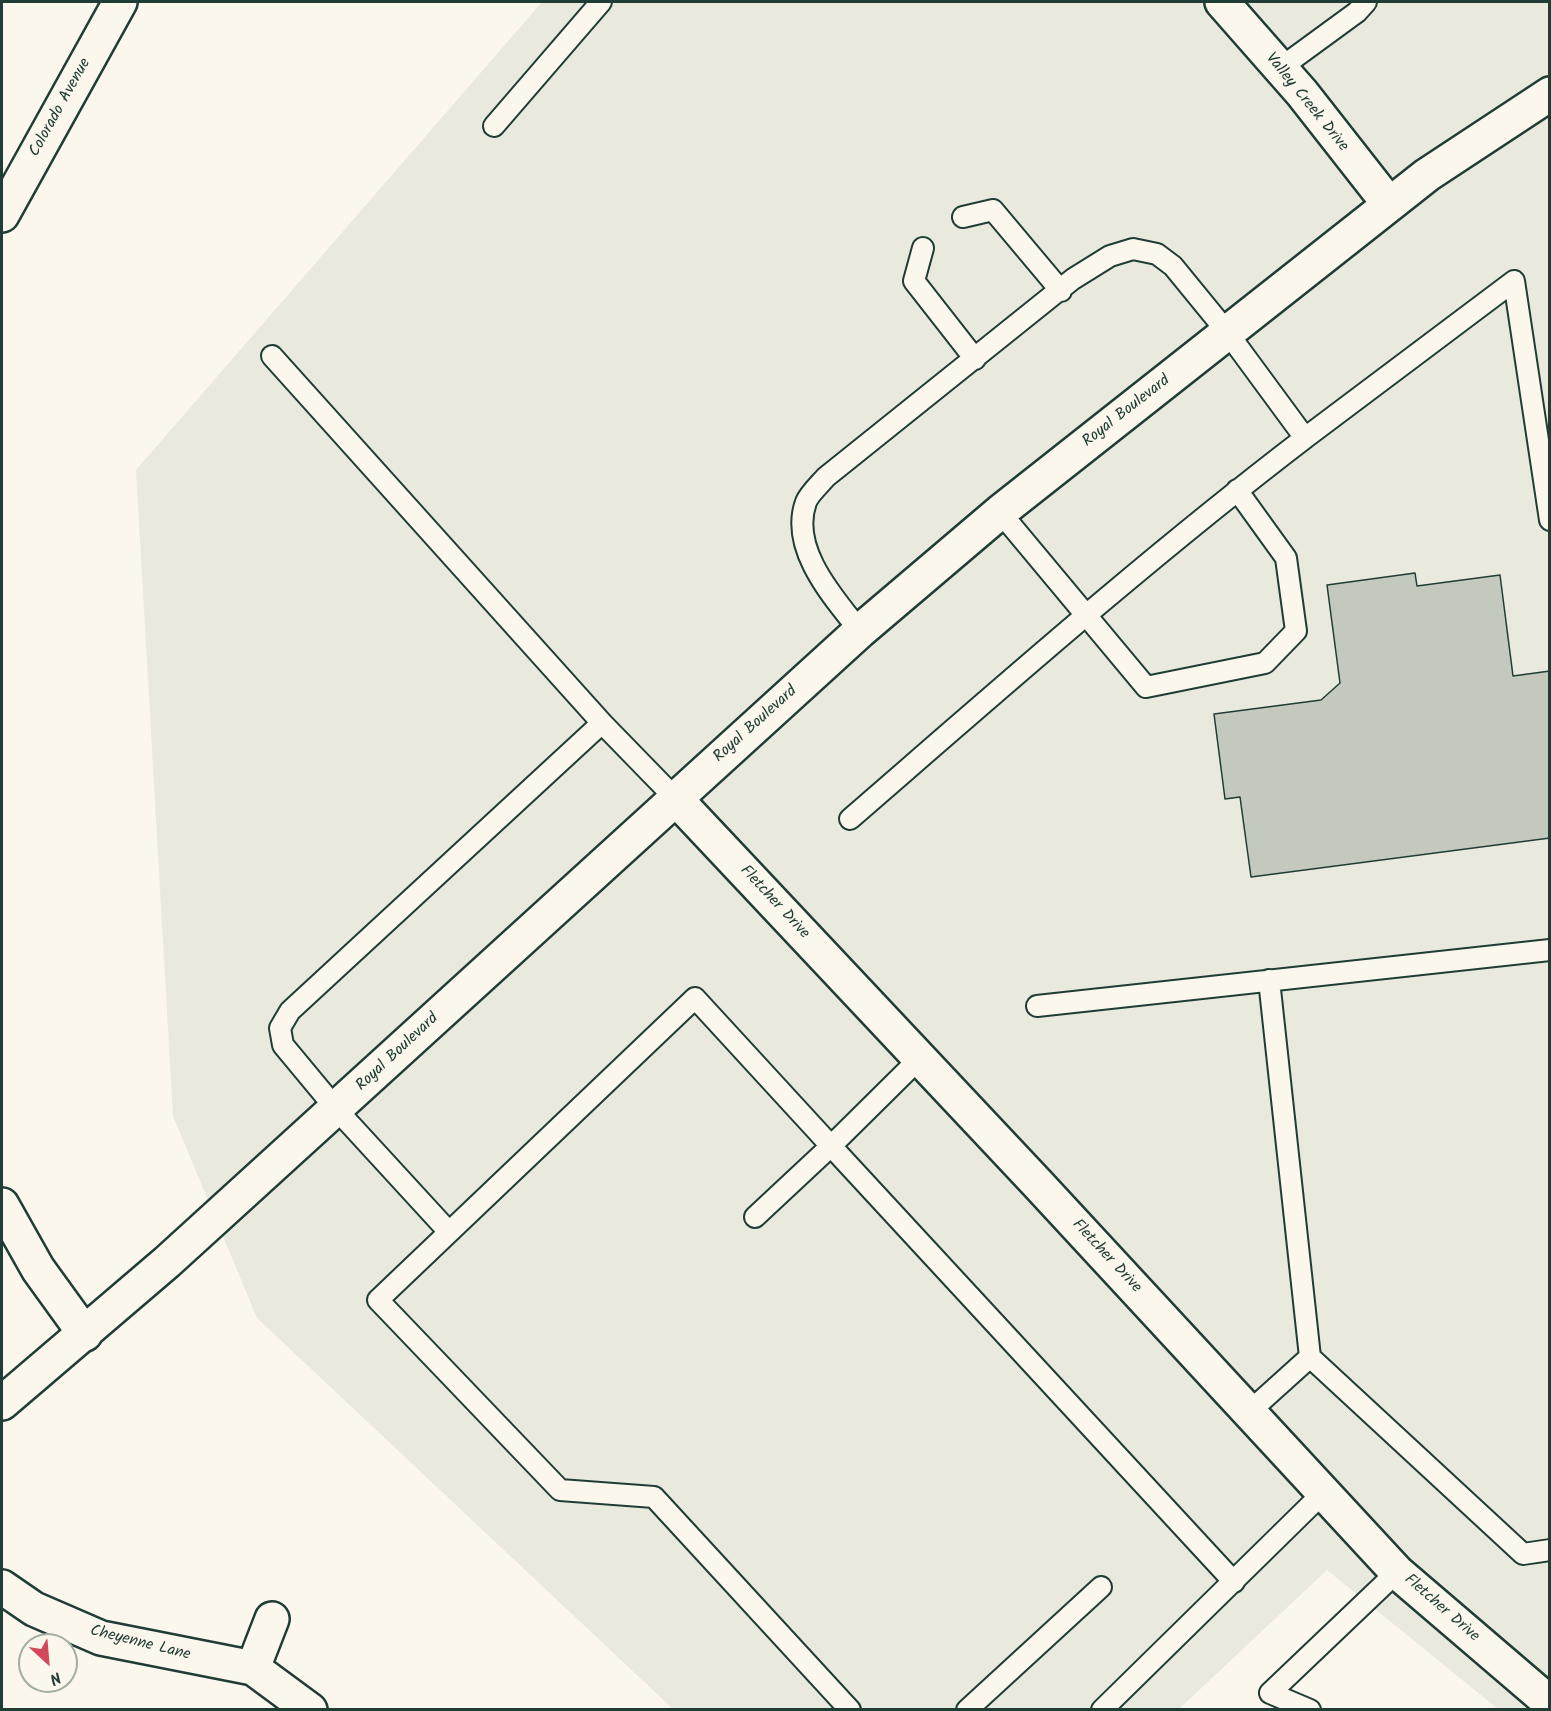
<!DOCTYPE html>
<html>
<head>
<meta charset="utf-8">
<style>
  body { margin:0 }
  #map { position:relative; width:1551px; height:1711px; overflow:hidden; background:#fbf7ec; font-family:Kalam,sans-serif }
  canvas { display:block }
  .frame { position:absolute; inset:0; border:3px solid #1f3d34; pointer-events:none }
  .north { position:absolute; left:18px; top:1633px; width:60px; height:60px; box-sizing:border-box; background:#fbf7ec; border:2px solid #a3ada2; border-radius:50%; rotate:154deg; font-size:16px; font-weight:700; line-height:24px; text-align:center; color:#1f3d34 }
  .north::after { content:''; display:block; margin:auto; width:21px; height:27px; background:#d1495b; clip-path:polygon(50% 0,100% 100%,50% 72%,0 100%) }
</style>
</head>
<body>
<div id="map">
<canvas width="1551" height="1711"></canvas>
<div class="frame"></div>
<div class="north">N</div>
</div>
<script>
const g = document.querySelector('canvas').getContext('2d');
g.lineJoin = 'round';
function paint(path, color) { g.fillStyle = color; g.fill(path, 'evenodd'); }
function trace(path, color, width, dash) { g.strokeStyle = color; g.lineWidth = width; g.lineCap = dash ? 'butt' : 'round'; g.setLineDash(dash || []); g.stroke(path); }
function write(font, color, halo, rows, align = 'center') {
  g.font = font + ' Kalam,sans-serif'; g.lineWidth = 4.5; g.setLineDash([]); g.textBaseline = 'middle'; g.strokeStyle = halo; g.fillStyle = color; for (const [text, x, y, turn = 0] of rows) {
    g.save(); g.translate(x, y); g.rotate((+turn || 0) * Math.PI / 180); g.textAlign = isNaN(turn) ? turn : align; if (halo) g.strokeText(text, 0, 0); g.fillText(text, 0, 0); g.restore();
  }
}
paint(new Path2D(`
  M542 2H1549V1709H1498L1327 1570 1179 1709H673L257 1318 173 1116 136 470Z`), '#eae9de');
const building = new Path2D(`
  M1415 573 1417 586 1500 575 1513 676 1550 671V838L1251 877 1240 797 1225 799 1214 714 1321 700 1340 683 1327 585Z`);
paint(building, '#c4c9be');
trace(building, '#1f3d34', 1.5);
const lane = new Path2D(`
  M1279 69 1357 12 1366 2
  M494 126 601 2
  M963 217 993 210 1061 291
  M923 248 914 281 975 359
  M272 356 602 723 675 798
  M1000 512 1146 687 1265 663 1296 631 1286 558 1237 490
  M860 631C834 598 789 549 806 502 809 494 820 484 826 477L1073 279 1110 256 1133 249 1157 254 1173 266 1227 332 1305 438 1514 281 1550 520
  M850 819C1000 689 1148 558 1305 438
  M1037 1006 1550 950
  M755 1217 831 1146 1234 1582
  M449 1232 337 1110 283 1045 280 1028 290 1011 602 723
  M1310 1357 1523 1554 1550 1550
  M1249 1412 1310 1357 1269 980
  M850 1710 654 1497 560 1490 378 1300 695 998 831 1146 919 1059
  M967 1710 1101 1587
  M1102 1710 1323 1493
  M1310 1710 1270 1693 1397 1572`);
const street = new Path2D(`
  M1222 2 1302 93 1389 204
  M2 215 120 2
  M675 798 1037 1183 1397 1572 1550 1703
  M2 1205 38 1269 85 1334
  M2 1587 34 1609 101 1638 253 1668 310 1710
  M253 1668 272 1619`);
const secondary = new Path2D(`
  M2 1403 167 1262 860 631 1000 512 1427 175 1550 94`);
trace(lane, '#1f3d34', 24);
trace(street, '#1f3d34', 38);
trace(secondary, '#1f3d34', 38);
trace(lane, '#fbf7ec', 20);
trace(street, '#fbf7ec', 33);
trace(secondary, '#fbf7ec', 33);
write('16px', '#1f3d34', '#fbf7ec', [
  ["Valley Creek Drive",1306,103,51],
  ["Colorado Avenue",61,108,-61],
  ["Royal Boulevard",1127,412,-38],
  ["Royal Boulevard",756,725,-42],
  ["Fletcher Drive",774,903,47],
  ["Royal Boulevard",398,1053,-43],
  ["Fletcher Drive",1106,1257,47],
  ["Fletcher Drive",1441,1609,41],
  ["Cheyenne Lane",140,1644,14]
]);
</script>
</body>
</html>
